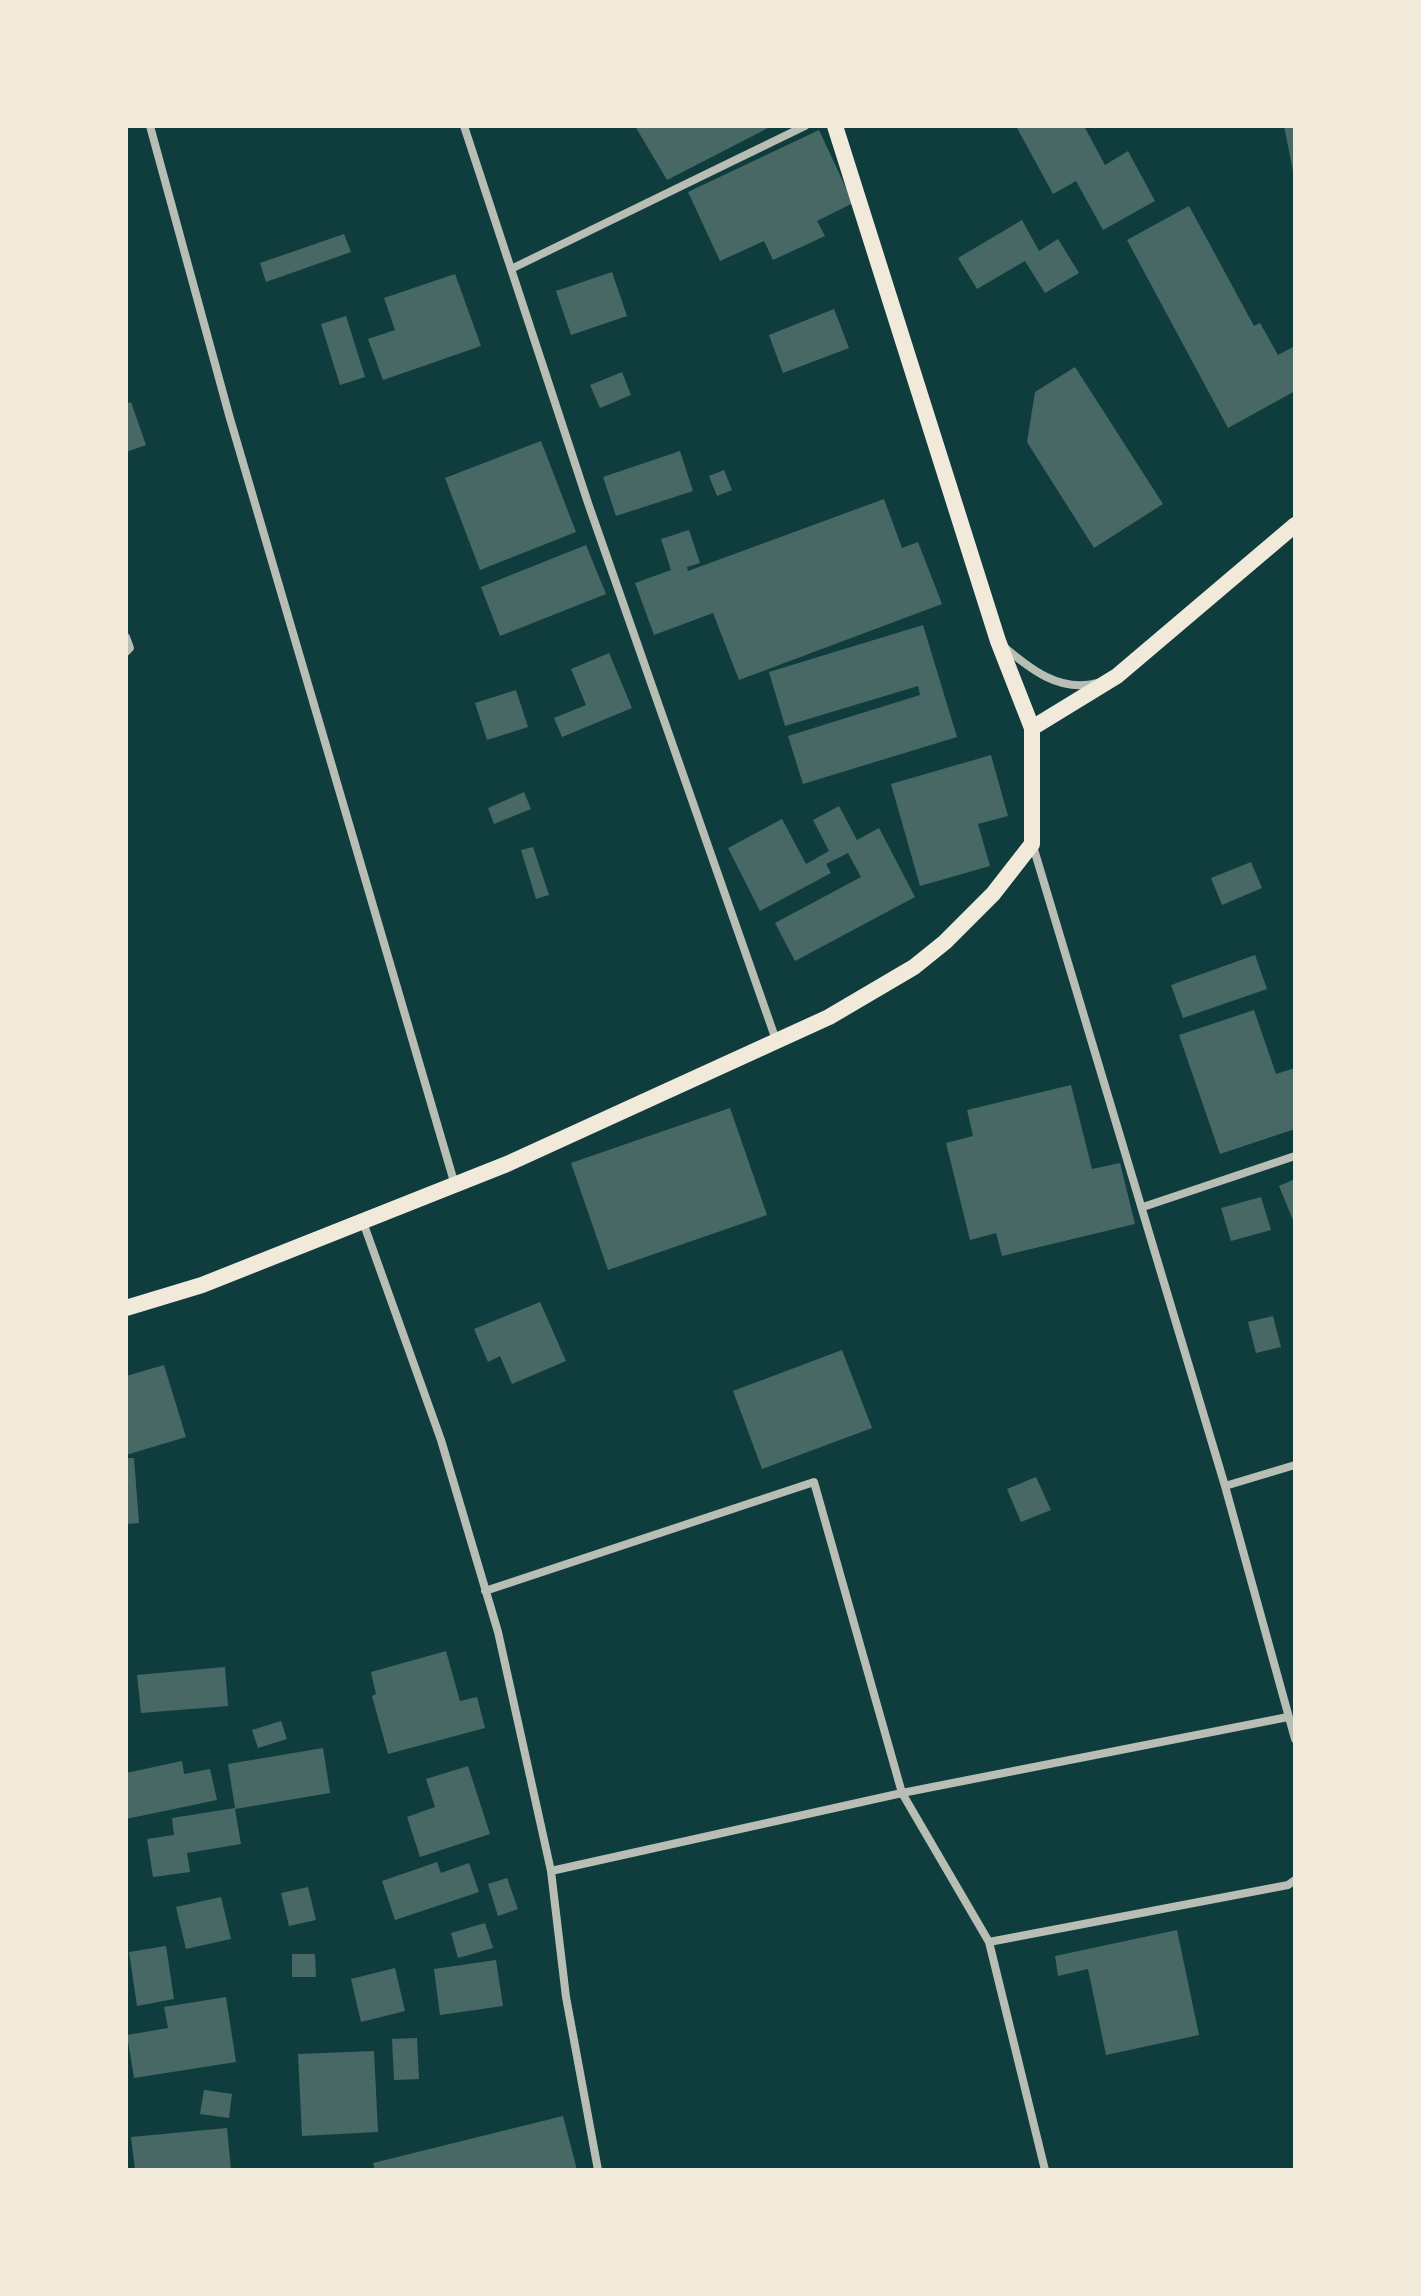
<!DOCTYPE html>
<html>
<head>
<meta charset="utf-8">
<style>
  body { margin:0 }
  #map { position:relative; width:1421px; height:2296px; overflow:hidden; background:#0f3d3e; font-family:Helvetica,sans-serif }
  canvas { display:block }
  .frame { position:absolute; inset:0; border:128px solid #f1e9da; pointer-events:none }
</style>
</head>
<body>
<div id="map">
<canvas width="1421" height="2296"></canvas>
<div class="frame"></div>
</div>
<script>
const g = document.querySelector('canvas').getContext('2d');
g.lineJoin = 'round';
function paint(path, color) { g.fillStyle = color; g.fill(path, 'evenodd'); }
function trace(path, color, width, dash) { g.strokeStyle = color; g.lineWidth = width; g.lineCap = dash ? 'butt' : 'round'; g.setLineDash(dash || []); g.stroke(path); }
paint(new Path2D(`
  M635 126H772L667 180Z
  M1016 126H1084L1105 165 1128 151 1155 201 1103 230 1076 181 1053 194Z
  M1284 126H1295V175L1294 176Z
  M819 130 853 203 817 221 825 236 773 260 764 241 720 261 688 192Z
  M1189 206 1254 326 1260 323 1278 355 1293 347 1295 352V391L1228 428 1127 240Z
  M1022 220 1039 251 1058 239 1079 273 1045 293 1025 261 977 289 958 258Z
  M344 234 351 252 266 282 260 263Z
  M612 272 627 316 571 335 556 291Z
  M455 274 481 346 383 380 368 339 395 330 384 298Z
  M834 309 849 348 783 373 769 335Z
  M346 316 365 377 340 385 321 324Z
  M1075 367 1163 504 1094 548 1027 442 1035 392Z
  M622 372 631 395 600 408 590 385Z
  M131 402 146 445 126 452V404Z
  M541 441 576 532 480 570 445 478Z
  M680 451 693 491 616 516 603 477Z
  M724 470 732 490 717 496 709 476Z
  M884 499 902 548 918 542 942 604 739 680 713 613 654 635 635 583 671 570 661 539 689 530 700 563 687 567 688 571Z
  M586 545 606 594 500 636 481 587Z
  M923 625 957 737 803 784 788 736 920 695 918 686 785 726 769 672Z
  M609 653 632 708 562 737 554 718 586 705 571 669Z
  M516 690 528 727 487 740 475 703Z
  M991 755 1008 816 978 824 990 866 920 886 891 784Z
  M524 792 531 809 494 824 488 808Z
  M839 806 857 840 879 828 915 897 795 961 775 923 861 877 848 853 826 864 831 873 760 911 728 848 782 819 806 864 829 851 813 820Z
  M533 847 549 895 536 899 521 850Z
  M1251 862 1262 888 1222 905 1211 878Z
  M1255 955 1267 989 1183 1018 1171 985Z
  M1254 1010 1276 1074 1295 1068V1129L1220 1154 1179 1035Z
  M1071 1085 1092 1169 1120 1163 1135 1224 1002 1256 996 1233 970 1240 946 1143 973 1136 967 1110Z
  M730 1108 767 1215 608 1270 571 1163Z
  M1295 1179V1225L1279 1186Z
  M1261 1197 1271 1230 1231 1241 1221 1208Z
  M540 1302 566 1361 512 1384 500 1356 488 1362 474 1329Z
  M1273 1316 1281 1347 1256 1353 1248 1322Z
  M842 1350 872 1428 762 1469 733 1391Z
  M164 1365 186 1437 126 1455V1376Z
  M126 1458H134L139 1523 126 1524Z
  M1036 1477 1051 1510 1021 1522 1007 1489Z
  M446 1651 460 1701 477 1697 485 1728 388 1754 372 1696 376 1694 371 1672Z
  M225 1667 228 1706 141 1713 137 1675Z
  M281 1721 287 1739 258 1748 252 1730Z
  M323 1748 330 1793 235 1809 241 1844 187 1853 190 1872 153 1877 147 1839 174 1835 172 1818 235 1808 228 1764Z
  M182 1761 184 1774 210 1769 217 1800 126 1819V1773Z
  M468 1766 490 1834 420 1857 407 1817 435 1807 426 1779Z
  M437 1862 441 1873 469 1863 479 1892 395 1920 382 1881Z
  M507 1878 518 1909 498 1916 488 1884Z
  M308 1887 316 1920 289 1926 281 1893Z
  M221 1897 231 1939 186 1949 176 1907Z
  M485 1923 493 1948 458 1958 451 1933Z
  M1177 1930 1199 2035 1106 2055 1088 1969 1058 1976 1055 1956Z
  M166 1946 174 1999 137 2006 129 1952Z
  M292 1954H315L316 1977H292Z
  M496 1960 503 2006 440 2015 434 1969Z
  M395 1968 405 2011 361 2022 351 1979Z
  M226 1997 236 2062 134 2078 127 2035 168 2028 164 2007Z
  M417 2038 419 2079 394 2080 392 2039Z
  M374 2051 378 2132 302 2136 298 2054Z
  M204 2090 232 2094 229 2118 200 2114Z
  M563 2116 577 2170H375L373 2163Z
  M227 2128 231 2170H135L131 2137Z`), '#486865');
trace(new Path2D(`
  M150 126 229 415 455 1185
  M464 126 588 503 776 1040
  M511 269 805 126
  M126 637 130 648 126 652
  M1003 646C1030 669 1060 693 1097 683
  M1033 846 1225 1486 1295 1739
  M1143 1207 1295 1156
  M363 1222 441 1440 498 1632 551 1871 566 1997 598 2170
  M1225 1486 1295 1465
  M485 1591 814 1482 902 1793 989 1942 1045 2170
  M551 1871 902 1793 1288 1717
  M989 1942 1288 1885 1295 1880`), '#b8beb3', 8);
trace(new Path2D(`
  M1032 728 1117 676 1295 525
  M126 1308 202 1285 507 1164 829 1017 914 967 945 942 993 894 1032 844V728L998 641 835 126`), '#f1e9da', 16);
</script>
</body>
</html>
